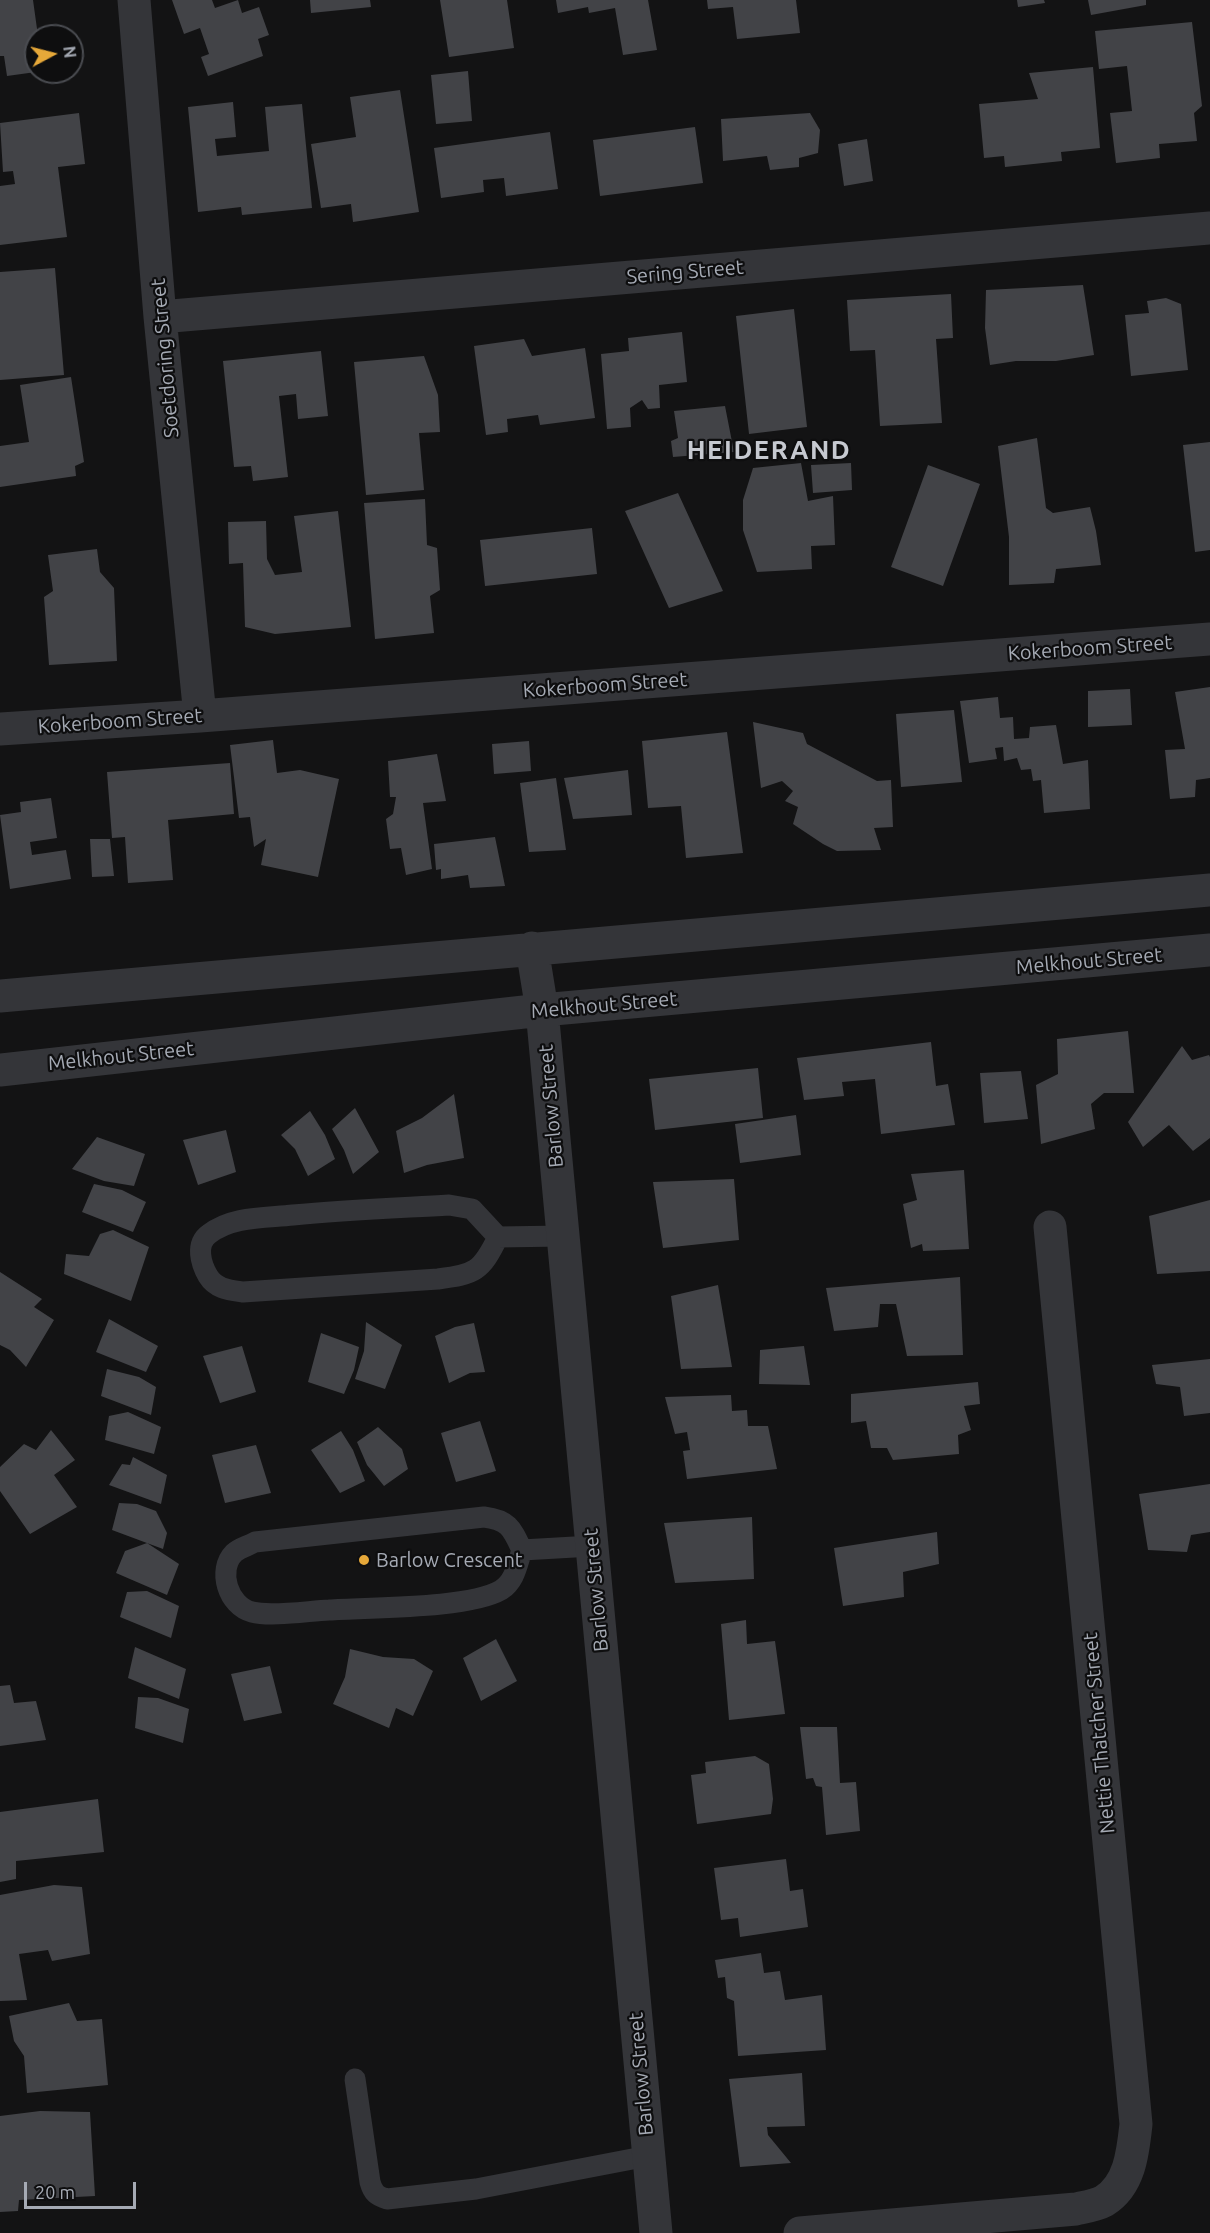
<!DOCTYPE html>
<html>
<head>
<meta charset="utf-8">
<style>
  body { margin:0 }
  #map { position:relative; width:1210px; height:2233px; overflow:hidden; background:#131314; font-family:Ubuntu,sans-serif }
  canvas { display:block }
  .north { position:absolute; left:24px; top:24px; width:60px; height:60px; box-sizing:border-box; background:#0e0e0f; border:2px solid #4a4c51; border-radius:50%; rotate:83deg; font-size:16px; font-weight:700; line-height:24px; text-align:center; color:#a5aab4 }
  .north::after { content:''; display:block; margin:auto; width:21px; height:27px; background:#e6a839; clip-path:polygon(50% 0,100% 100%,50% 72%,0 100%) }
  .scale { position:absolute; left:24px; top:2182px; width:112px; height:27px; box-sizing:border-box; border:3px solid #a5aab4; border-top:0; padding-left:8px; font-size:18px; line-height:21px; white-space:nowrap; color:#a5aab4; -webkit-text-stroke:4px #0e0e0f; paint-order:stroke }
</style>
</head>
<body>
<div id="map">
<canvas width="1210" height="2233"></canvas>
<div class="north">N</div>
<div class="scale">20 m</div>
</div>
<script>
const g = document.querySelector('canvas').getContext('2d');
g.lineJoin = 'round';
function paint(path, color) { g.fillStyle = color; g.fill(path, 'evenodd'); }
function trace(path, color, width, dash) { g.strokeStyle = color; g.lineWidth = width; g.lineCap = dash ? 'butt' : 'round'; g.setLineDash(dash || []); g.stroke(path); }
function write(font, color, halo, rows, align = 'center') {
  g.font = font + ' Ubuntu,sans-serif'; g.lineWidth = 4.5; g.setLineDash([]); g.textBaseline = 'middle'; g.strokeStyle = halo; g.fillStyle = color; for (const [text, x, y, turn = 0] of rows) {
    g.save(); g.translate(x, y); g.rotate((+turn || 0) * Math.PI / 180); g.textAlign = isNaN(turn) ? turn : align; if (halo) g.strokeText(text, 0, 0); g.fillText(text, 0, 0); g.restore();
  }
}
paint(new Path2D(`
  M0 0H33L38 36 36 72 7 76 4 56H0Z
  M172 0H212L215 8 238 0 242 13 259 7 269 35 258 39 263 56 208 76 201 57 209 54 200 28 184 34Z
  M310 0H370L371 7 311 13Z
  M440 0H507L514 48 449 57Z
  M556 0H648L657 50 623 55 615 8 589 13 588 7 558 13Z
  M707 0H796L800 33 737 39 733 7 708 9Z
  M1017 0H1044L1045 3 1018 7Z
  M1088 0H1146V5L1091 15Z
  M1192 22 1202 106 1194 113 1197 141 1159 144 1160 158 1116 163 1110 113 1132 111 1127 66 1099 69 1095 31Z
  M1093 67 1100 148 1061 152 1062 161 1005 167 1004 156 984 158 979 104 1038 99 1029 73Z
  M468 71 472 121 436 124 431 75Z
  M400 90 419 212 353 222 351 204 321 208 311 144 356 137 350 97Z
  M233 102 236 137 215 139 217 156 269 151 265 107 302 104 312 208 242 215 241 207 198 212 188 107Z
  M79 113 85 164 58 167 67 237 0 245V186L15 184 13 171 3 172 0 123Z
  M810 113 820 130 818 153 799 158V167L770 170 767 156 723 161 721 119Z
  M695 127 703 183 600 196 593 140Z
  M550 132 558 189 506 196 504 178 483 180 484 192 441 198 434 148Z
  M867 139 873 181 844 186 838 144Z
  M55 268 64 375 0 380V272Z
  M1083 285 1094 355 1056 361H1016L990 365 985 328 986 290Z
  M951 294 953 338 936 339 942 423 880 426 875 350 850 351 847 300Z
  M1166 298 1181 304 1188 370 1131 376 1125 315 1149 313 1147 301Z
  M794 309 807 427 749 434 736 316Z
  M682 332 687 382 659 385 660 408 648 409 642 400 630 408 631 427 607 429 601 354 629 351 628 338Z
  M524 339 532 356 585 348 595 418 540 425 538 415 507 419 508 432 486 435 474 346Z
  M321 351 328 416 298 419 296 394 279 396 288 477 253 481 251 466 234 467 223 361Z
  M424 356 438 395 440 432 419 433 424 490 366 495 354 362Z
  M71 377 84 462 75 466 76 476 0 487V446L29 442 20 385Z
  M725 406 734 452 673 457 671 441 678 438 674 411Z
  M1037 438 1046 508 1053 513 1090 507 1096 531 1101 565 1056 569 1054 583 1009 585V537L998 446Z
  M1210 442V550L1195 552 1183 445Z
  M801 463 808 501 833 496 835 545 811 546 812 569 757 572 743 530V500L753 468Z
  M851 463 852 490 813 493 811 465Z
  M928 465 980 484 943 586 891 567Z
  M678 493 723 591 669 608 625 511Z
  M425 499 427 545 437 548 440 590 430 596 434 633 375 639 364 503Z
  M338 511 351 627 275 634 245 627 243 563 229 564 228 522 266 521 267 559 275 575 302 572 294 516Z
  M592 528 597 574 485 586 480 540Z
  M97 549 100 572 114 588 117 661 49 665 44 597 53 591 48 555Z
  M1210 687V778L1196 780 1195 797 1170 799 1165 750 1185 749 1175 692Z
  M1130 689 1132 725 1088 727V691Z
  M998 697 1000 718 1013 717 1014 739 1029 738 1030 727 1056 725 1063 764 1088 760 1090 809 1044 813 1041 780 1033 781 1031 769 1021 770 1017 758 1004 761 1003 747 995 748 997 759 969 763 960 701Z
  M954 710 962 782 901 787 896 714Z
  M753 722 803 733 807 744 877 781 891 780 893 827 874 828 881 850 837 851 823 844 793 824 798 807 785 801 793 791 782 781 761 788Z
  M727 732 743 853 686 858 681 806 648 808 642 741Z
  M273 740 277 773 300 770 339 779 318 877 261 865 266 839 254 847 250 817 239 818 230 745Z
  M529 741 531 771 494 774 492 744Z
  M437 754 446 801 423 803 432 869 406 875 401 848 390 849 386 819 393 814 396 797H390L388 761Z
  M230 763 234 814 168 820 173 880 128 883 125 837 112 838 107 772Z
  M628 770 632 815 573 819 564 778Z
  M556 778 566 850 529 852 520 783Z
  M51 798 57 838 30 842 32 855 66 850 71 879 10 889 0 815 21 812 20 802Z
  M495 837 505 886 470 888 468 875 441 879V869L436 870 434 844Z
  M90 839H110L114 876 92 877Z
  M1128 1031 1134 1093H1104L1091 1104 1095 1129 1041 1144 1036 1085 1058 1074 1057 1039Z
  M931 1042 936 1086 948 1084 955 1125 881 1134 875 1079 842 1082 844 1096 804 1100 797 1058Z
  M1182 1046 1192 1060 1209 1055 1210 1057V1138L1193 1151 1169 1125 1143 1147 1128 1122Z
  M758 1068 763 1118 655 1130 649 1079Z
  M1021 1071 1028 1119 984 1123 980 1073Z
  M454 1094 464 1158 427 1165 404 1173 396 1131 422 1118Z
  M355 1108 379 1152 353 1174 344 1150 332 1129Z
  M310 1111 325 1135 335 1159 308 1176 295 1149 281 1135Z
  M796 1115 801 1155 740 1163 735 1124Z
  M226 1130 236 1172 198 1185 183 1140Z
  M97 1137 145 1154 134 1186 104 1181 72 1169Z
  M964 1170 969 1249 923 1251 922 1244 911 1248 903 1204 917 1200 911 1174Z
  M734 1179 739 1240 663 1248 653 1182Z
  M94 1184 122 1190 146 1202 133 1232 82 1212Z
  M1210 1200V1271L1157 1274 1149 1216Z
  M113 1230 149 1247 131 1301 64 1274 66 1254 89 1256 100 1234Z
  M0 1272 42 1299 34 1307 54 1320 26 1367 10 1350 0 1345Z
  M960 1277 963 1355 907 1356 896 1304H880L878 1327 834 1331 826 1288Z
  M718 1285 732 1367 681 1369 671 1296Z
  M109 1319 158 1346 146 1372 96 1352Z
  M366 1322 402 1345 385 1389 355 1379 364 1351Z
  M474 1323 485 1372 470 1373 449 1383 435 1336 455 1327Z
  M321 1333 359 1347 354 1370 344 1394 308 1382Z
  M242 1346 256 1392 220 1403 203 1356Z
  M804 1346 810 1385 759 1384 760 1350Z
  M1210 1359V1413L1184 1416 1180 1387 1156 1384 1152 1365Z
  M107 1369 139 1377 156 1387 151 1415 101 1396Z
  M978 1382 980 1404 964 1406 971 1430 958 1435 959 1454 893 1460 887 1448H871L866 1421 851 1423V1394Z
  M731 1395 732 1411 747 1410 748 1426H768L777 1469 687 1479 683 1451 690 1450 687 1432 675 1434 665 1397Z
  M128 1412 161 1427 154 1454 105 1440 109 1416Z
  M480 1421 496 1471 456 1482 441 1433Z
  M378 1427 402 1449 408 1469 384 1486 367 1465 357 1442Z
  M51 1430 75 1460 54 1475 77 1507 30 1534 0 1491V1467L24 1444 36 1450Z
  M341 1431 353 1450 365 1481 340 1493 311 1450Z
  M256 1445 271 1493 225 1503 212 1455Z
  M133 1457 167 1475 161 1504 109 1485 122 1464 130 1465Z
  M1210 1484V1532L1191 1535 1187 1552 1148 1550 1139 1494Z
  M119 1503 137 1504 156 1511 167 1533 163 1549 112 1530Z
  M752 1517 754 1579 675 1583 664 1523Z
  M937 1532 939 1564 903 1572 904 1597 843 1606 834 1548Z
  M147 1543 179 1564 167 1595 116 1573 125 1551Z
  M147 1591 179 1606 171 1638 120 1617 127 1592Z
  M746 1620 747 1644 775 1641 785 1714 729 1720 721 1624Z
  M496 1639 517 1681 481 1701 463 1658Z
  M135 1647 186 1669 179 1699 128 1678Z
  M350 1649 383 1657 414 1659 433 1671 413 1716 396 1708 389 1728 333 1704 345 1677Z
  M270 1666 282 1713 244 1721 231 1674Z
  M10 1685 14 1703 36 1701 46 1740 0 1746V1686Z
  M138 1697 158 1698 189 1709 183 1743 135 1728Z
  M800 1727H837L840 1783 856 1782 860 1831 826 1835 822 1787 816 1786 813 1778 806 1779Z
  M755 1756 769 1764 773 1799 771 1814 697 1824 691 1775 706 1773 705 1762Z
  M98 1799 104 1852 16 1861V1879L0 1882V1812Z
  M786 1859 790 1891 803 1889 808 1927 740 1937 738 1918 721 1920 714 1868Z
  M54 1885 82 1887 90 1954 52 1961 48 1950 19 1954 27 2000 0 2001V1895Z
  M761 1953 764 1973 780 1971 785 2000 822 1995 826 2050 738 2056 734 2001 727 1998 725 1977 718 1978 715 1960Z
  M69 2003 77 2021 102 2019 108 2085 27 2093 24 2056 14 2041 9 2016Z
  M802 2073 805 2126 767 2127 768 2135 791 2163 740 2167 729 2079Z
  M40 2111 90 2112 95 2196 19 2200 18 2211 0 2212V2116Z`), '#424347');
trace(new Path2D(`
  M449 1205 472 1209 498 1237C481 1272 475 1274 438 1279L243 1292C229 1290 216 1289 208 1276 201 1264 195 1244 209 1234 232 1216 265 1218 293 1215 345 1210 397 1208 449 1205Z
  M498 1237 563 1236
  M484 1517C509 1520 512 1529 522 1550 517 1565 515 1581 501 1590 468 1609 370 1607 329 1610 308 1611 271 1617 252 1612 228 1606 217 1570 234 1553 239 1548 248 1546 255 1542Z
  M522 1550 592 1546
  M355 2079 370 2182C373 2193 377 2196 387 2199L476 2189 648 2156`), '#343539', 21);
trace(new Path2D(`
  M134 0 160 317 200 716
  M160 317 1210 228
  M0 729 200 716 1210 639
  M532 948 542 1010 656 2233
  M0 996 1210 890
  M0 1070 542 1010 1210 950
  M800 2233 1076 2209C1085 2207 1097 2205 1104 2201 1130 2185 1133 2152 1136 2124L1050 1227`), '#343539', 33);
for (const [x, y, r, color] of [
  [364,1560,6,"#e6a839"]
]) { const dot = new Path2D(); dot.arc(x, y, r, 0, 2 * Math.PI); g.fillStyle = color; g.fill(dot); trace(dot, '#0e0e0f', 2); }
write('20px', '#a5aab4', '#0e0e0f', [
  ["Sering Street",685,272,-5],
  ["Soetdoring Street",165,358,-95],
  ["Kokerboom Street",1090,648,-4],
  ["Kokerboom Street",605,685,-4],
  ["Kokerboom Street",120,721,-4],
  ["Melkhout Street",1089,961,-5],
  ["Melkhout Street",604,1005,-5],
  ["Melkhout Street",121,1056,-6],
  ["Barlow Street",551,1106,-95],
  ["Barlow Street",596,1590,-95],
  ["Nettie Thatcher Street",1099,1733,-95],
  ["Barlow Street",641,2074,-95]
]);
write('20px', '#a5aab4', '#0e0e0f', [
  ["Barlow Crescent",376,1560]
], 'left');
g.letterSpacing = '1.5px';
write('bold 26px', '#c6c9d0', '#0e0e0f', [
  ["HEIDERAND",769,450]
]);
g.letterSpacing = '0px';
</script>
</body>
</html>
